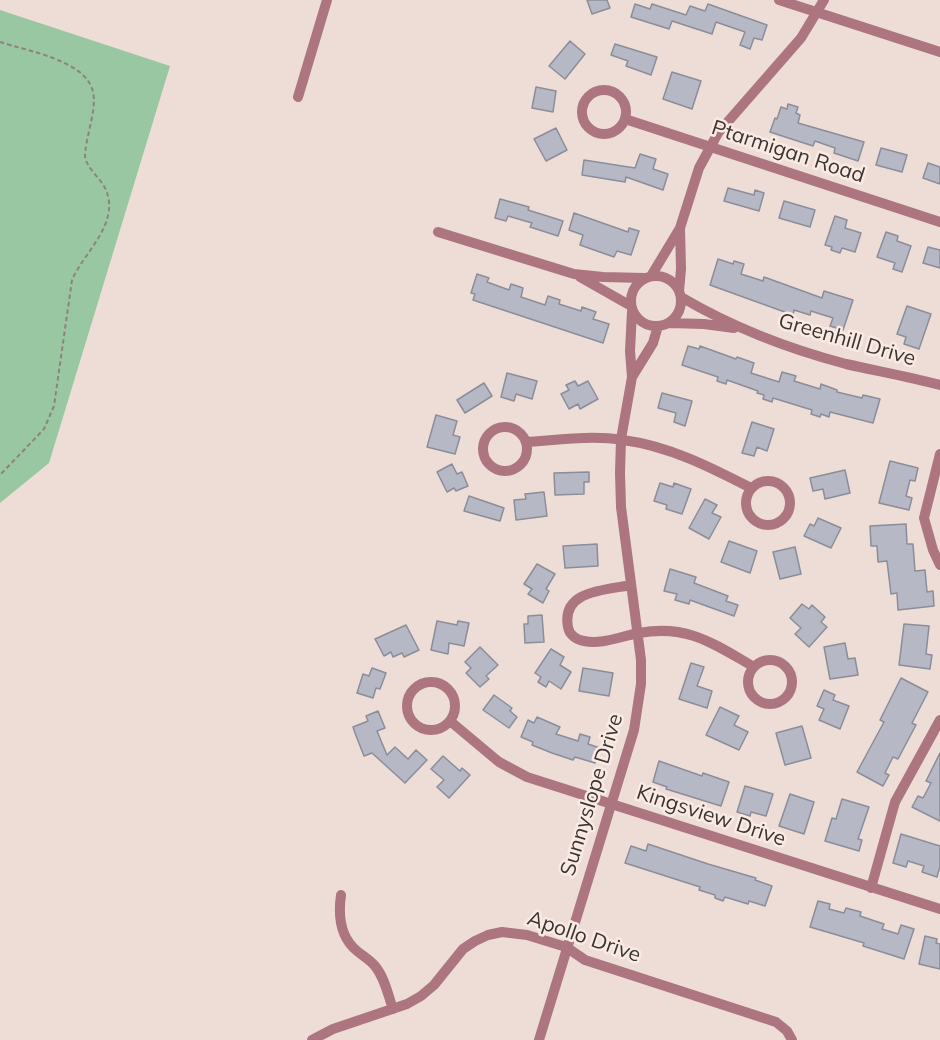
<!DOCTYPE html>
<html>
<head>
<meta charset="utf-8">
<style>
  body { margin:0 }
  canvas { display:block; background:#edddd6 }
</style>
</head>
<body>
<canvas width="940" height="1040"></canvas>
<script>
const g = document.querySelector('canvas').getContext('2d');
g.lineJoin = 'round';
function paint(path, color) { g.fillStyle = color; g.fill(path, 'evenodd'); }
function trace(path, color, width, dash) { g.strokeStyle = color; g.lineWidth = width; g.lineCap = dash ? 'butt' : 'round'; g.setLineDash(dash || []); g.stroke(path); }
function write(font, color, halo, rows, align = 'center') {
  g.font = font + ' Mulish,sans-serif'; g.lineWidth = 5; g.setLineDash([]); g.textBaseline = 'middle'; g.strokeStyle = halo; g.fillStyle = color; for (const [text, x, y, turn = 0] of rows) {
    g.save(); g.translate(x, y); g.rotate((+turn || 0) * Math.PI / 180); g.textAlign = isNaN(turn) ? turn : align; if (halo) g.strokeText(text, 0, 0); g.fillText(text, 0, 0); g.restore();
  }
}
paint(new Path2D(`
  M0 10 170 66 49 463 0 503Z`), '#98c7a1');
const building = new Path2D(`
  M587 0H607L610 8 592 14Z
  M635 4 650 9 652 4 686 15 690 6 705 11 708 4 767 25 762 40 754 38 750 49 740 45 745 32 716 22 712 34 672 21 669 29 631 17Z
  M570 41 585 54 565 79 549 66Z
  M615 44 657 57 651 75 626 66 628 61 611 55Z
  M672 72 701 81 692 109 663 99Z
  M536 87 556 91 553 112 532 108Z
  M788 104 798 107 796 113 800 115 798 123 864 142 858 161 834 153 835 148 815 141 813 146 770 132 775 118 777 119 781 107 787 109Z
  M556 128 567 150 546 161 534 139Z
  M881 148 907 155 902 172 876 165Z
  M640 154 656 159 653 169 668 174 663 190 626 177 625 182 582 175 584 160 635 168Z
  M928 163 940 167V184L923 178Z
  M728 188 754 195 755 190 764 193 759 211 724 201Z
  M500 199 529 207 528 210 563 221 558 236 530 227 532 223 508 216 506 221 495 218Z
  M784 201 815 210 810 227 779 218Z
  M574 213 628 232 629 228 639 231 631 255 617 251 614 257 580 245 583 235 569 230Z
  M835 216 847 220 845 228 861 233 855 252 842 248 840 253 831 250 832 247 825 245Z
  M886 232 898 236 897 241 911 246 902 272 893 269 895 263 877 257Z
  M928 247 940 250V268L923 263Z
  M718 259 733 264 734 261 744 264 741 274 763 281 764 277 822 298 824 291 853 300 843 330 830 326 833 318 811 311 810 315 794 310 793 315 710 285Z
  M477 274 489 278 487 282 509 290 511 284 523 288 521 297 545 305 548 296 560 300 559 304 581 311 582 307 596 312 593 319 609 324 603 343 473 300 475 294 471 293Z
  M907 306 931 314 919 349 904 344 906 337 897 334Z
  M688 346 699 349 700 346 736 359 737 357 754 363 751 373 779 382 782 372 796 376 794 381 820 389 821 384 837 390V392L862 398 863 395 880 399 873 423 830 412 829 417 821 414 820 417 811 414 812 410 773 398 772 402 763 399 764 395 757 393 758 391 727 380 726 384 717 381 718 377 682 365Z
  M507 373 537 381 532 399 516 394 514 401 501 397Z
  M575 381 578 386 588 381 598 399 580 409 578 404 569 409 561 394 569 390 566 385Z
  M484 383 492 396 465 413 457 400Z
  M662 393 692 401 685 426 674 422 676 413 658 408Z
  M436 415 457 421 453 435 460 437 455 454 427 447Z
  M752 422 774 429 767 451 757 447 754 456 742 453Z
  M890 461 918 468 915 481 910 480 906 496 912 498 909 510 879 503Z
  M452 464 457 474 462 472 468 486 456 491 454 488 447 492 437 472Z
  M845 470 850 493 825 499 823 489 813 491 810 478Z
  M589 472V482H584V494L555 495 554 473Z
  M660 483 673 487 674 483 691 489 682 514 666 509 667 505 654 501Z
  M544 492 547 516 516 520 514 500 526 499 525 494Z
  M469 496 504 508 500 521 464 511Z
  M705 499 717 505 712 513 721 517 709 539 689 528Z
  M818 518 841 528 831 548 804 536 810 524 814 526Z
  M906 524 907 544H913L915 571 925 570 927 592 933 591 934 606 898 610 897 593 891 594 887 561 878 562 877 546H871L870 526Z
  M729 541 757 551 750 573 721 562Z
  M597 544 598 566 565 568 563 546Z
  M795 547 801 574 780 579 773 552Z
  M537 564 555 574 546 589 549 591 543 603 528 594 532 589 524 584Z
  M670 569 696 577 694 583 728 596 726 601 738 605 734 616 690 600 689 604 675 600 677 594 664 591Z
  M802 604 809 609 812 605 825 617 821 622 827 627 809 647 795 634 801 628 790 618Z
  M542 615 544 642 525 643 524 624H528V616Z
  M437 621 457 625 458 621 469 623 464 646 449 643 448 654 431 650Z
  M904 624 929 626 926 654 932 655 930 669 899 665Z
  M406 625 419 650 404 657 402 653 393 657 391 652 384 656 375 639Z
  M845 643 848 659 855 658 858 675 830 679 824 647Z
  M480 647 498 665 486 676 489 679 480 687 466 673 471 668 465 662Z
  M551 649 564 657 560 665 571 672 561 689 549 681 546 687 538 682 541 677 535 673Z
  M691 663 704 667 697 686 712 691 707 708 679 699Z
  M372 668 386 673 380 689 376 688 373 698 357 693 363 674 369 676Z
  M583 668 613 673 609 696 579 691Z
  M901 678 928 692 912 723 916 725 898 759 893 757 885 773 889 775 883 786 857 772 884 722 880 720Z
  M824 690 835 695 833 700 849 706 840 729 819 720 824 709 817 706Z
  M494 695 512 708 510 711 517 717 509 728 483 710Z
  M720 707 739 716 734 725 748 732 739 750 706 735Z
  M378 711 385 728 377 731 387 755 395 747 408 759 416 750 427 760 405 783 372 753 364 756 355 733 353 727 368 721 366 716Z
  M537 717 560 727 556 734 578 741 580 734 590 737 588 744 600 748 595 763 575 757 573 760 552 753 532 745 533 742 521 737 528 720 534 723Z
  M802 726 811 758 785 765 776 733Z
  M940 753V821L912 807 918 796 923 798 931 783 926 781Z
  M443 756 460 771 462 768 470 775 449 798 437 787 444 780 431 769Z
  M659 761 702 776 703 773 729 782 721 806 666 789 667 787 653 782Z
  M745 786 773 794 766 816 751 812 750 816 737 812Z
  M790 794 814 802 804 834 779 826Z
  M842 799 869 807 858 839 862 840 859 851 825 841 832 818 836 819Z
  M901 834 940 846V866L937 877 922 872 924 866 908 861 906 867 893 863Z
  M648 844 708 864 756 878 755 880 772 886 765 906 749 901 748 904 725 897 723 901 715 898V895L699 890 700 887 625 863 631 846 646 851Z
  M818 901 830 904 829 909 844 913 846 908 861 912 860 916 884 924 882 929 898 934 901 925 914 929 904 959 863 946 864 943 810 927Z
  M925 936 937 939 936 943 940 944V969L919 964Z`);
paint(building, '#b6b8c6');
trace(building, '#8b8d9a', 1.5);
trace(new Path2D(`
  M0 42C27 51 86 60 93 92 97 109 86 136 85 155 85 167 101 178 106 190 120 224 84 252 72 280L54 406 44 429 0 475`), '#8e837f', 2, [4.5, 3]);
trace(new Path2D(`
  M779 0 940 52
  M582 112a22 22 0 1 1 44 0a22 22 0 1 1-44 0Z
  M298 97 327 0
  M625 119 940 222
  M438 232 574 274 603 277 644 278
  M631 301a25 25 0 1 1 50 0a25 25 0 1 1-50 0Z
  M651 276 680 228 699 168 718 133 801 38 824 0
  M580 277 631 306
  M679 291 681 269 680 228
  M681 297C732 327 789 349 846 364 877 371 909 377 940 385
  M669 323 704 324 734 328
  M632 377 653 343 658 326
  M483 449a22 22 0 1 1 44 0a22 22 0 1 1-44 0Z
  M526 442C557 440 591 435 623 440 669 446 710 467 751 488
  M940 454 924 518 933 550 940 565
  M746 503a22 22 0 1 1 44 0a22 22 0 1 1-44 0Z
  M631 585C606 590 561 590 568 627 569 635 577 640 584 641 602 645 621 636 639 633 688 624 714 644 754 667
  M748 682a22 22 0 1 1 44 0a22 22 0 1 1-44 0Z
  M407 706a24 24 0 1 1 48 0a24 24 0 1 1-48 0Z
  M450 721 499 762 527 777 940 909
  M871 888 895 802 940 720
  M341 895C338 916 340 937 357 951 363 956 370 960 375 966 385 978 388 995 393 1009
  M312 1040 333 1029 407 1004 421 996 434 985 463 949 475 941 488 935 502 932 527 935 566 947 585 960 776 1022 787 1031 792 1040
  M539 1040 634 730 641 684V660L621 507 620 473 621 439 632 377 630 351 632 311`), '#ac757f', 10);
write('21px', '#3b3432', '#faeae4', [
  ["Ptarmigan Road",788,152,18],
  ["Greenhill Drive",847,340,16],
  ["Sunnyslope Drive",592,795,-73],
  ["Kingsview Drive",711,816,18],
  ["Apollo Drive",584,937,19]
]);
</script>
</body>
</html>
